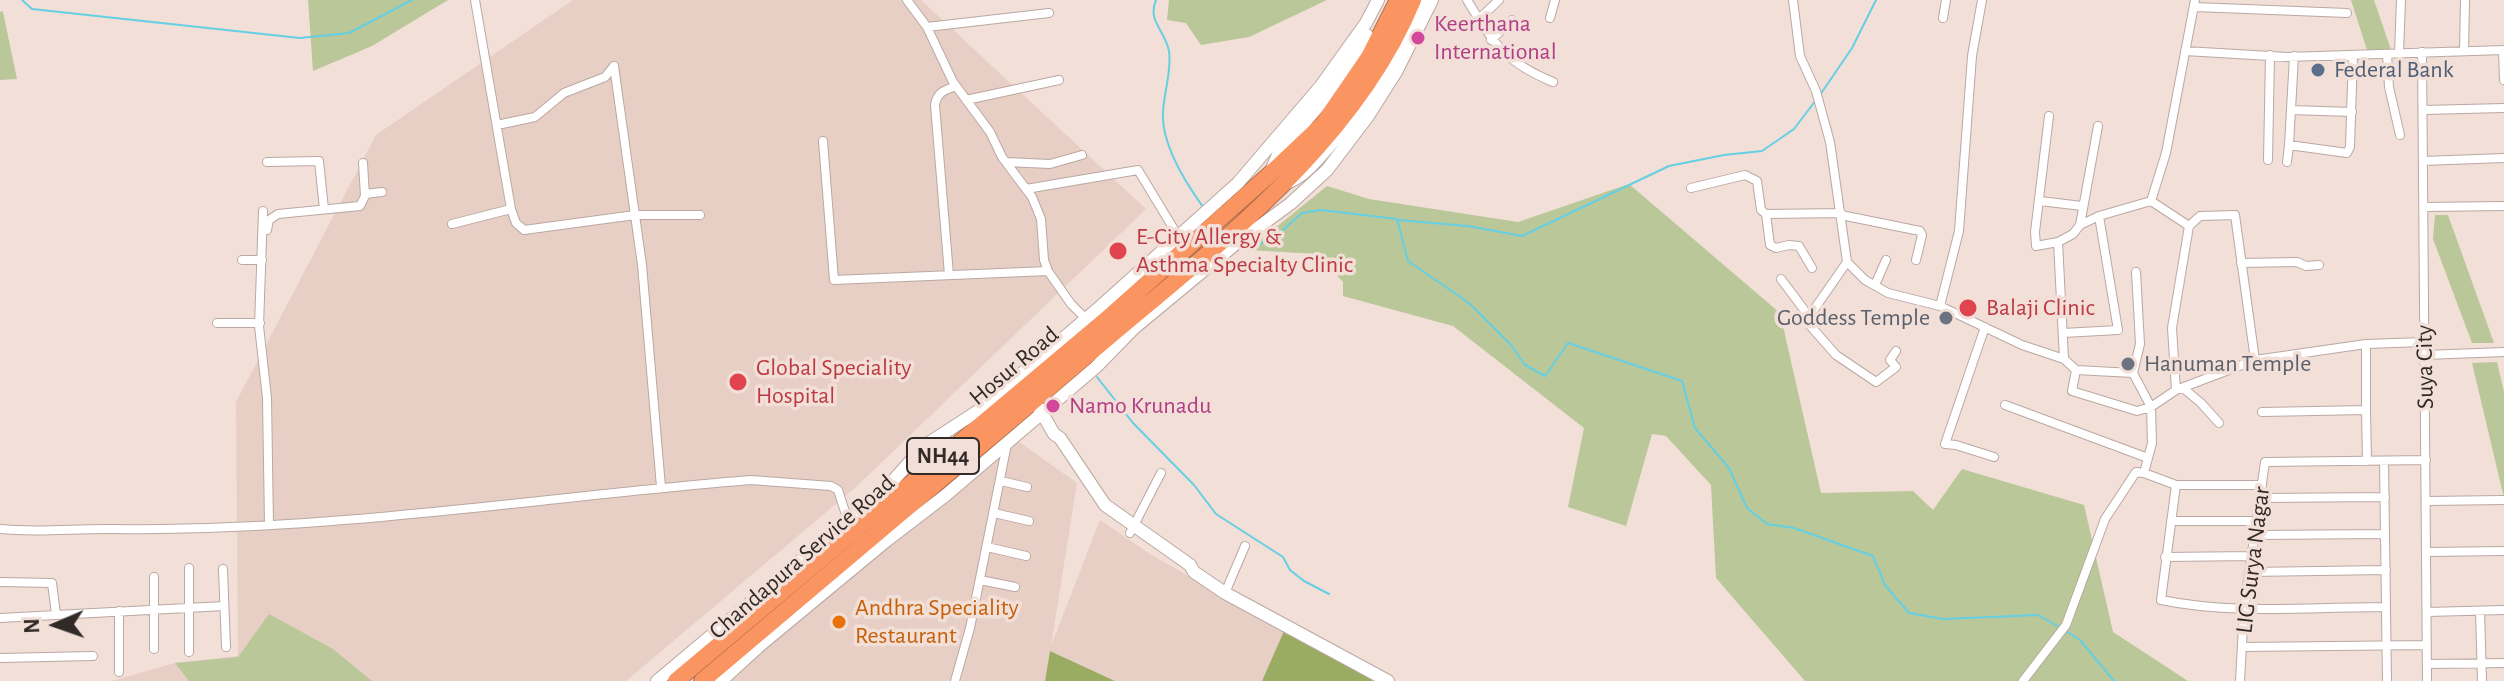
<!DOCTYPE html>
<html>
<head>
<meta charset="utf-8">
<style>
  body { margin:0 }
  #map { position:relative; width:2504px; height:681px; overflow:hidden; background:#f2dfd8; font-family:"Alegreya Sans",sans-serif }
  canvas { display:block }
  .north { position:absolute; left:16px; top:585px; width:80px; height:80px; -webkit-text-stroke:6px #f2dfd8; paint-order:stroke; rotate:268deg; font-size:22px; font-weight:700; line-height:32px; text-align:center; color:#312a27 }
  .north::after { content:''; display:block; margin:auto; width:28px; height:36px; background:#312a27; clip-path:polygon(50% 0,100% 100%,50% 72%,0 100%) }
</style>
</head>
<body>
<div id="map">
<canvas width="2504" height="681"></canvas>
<div class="north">N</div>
</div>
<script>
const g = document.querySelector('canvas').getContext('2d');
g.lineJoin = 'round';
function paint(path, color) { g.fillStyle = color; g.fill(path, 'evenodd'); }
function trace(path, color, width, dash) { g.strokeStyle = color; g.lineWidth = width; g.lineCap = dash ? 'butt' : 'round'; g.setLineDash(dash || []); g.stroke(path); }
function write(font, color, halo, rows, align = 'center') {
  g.font = font + ' "Alegreya Sans",sans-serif'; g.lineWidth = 7; g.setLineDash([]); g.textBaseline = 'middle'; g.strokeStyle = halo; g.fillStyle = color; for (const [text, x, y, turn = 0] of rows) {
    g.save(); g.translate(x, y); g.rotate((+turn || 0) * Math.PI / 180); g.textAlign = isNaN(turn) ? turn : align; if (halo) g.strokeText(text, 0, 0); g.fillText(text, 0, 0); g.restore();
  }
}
paint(new Path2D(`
  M573 0H921L1146 209 856 487 626 681H112L175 663 238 656 236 402 376 135Z
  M1011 436 1077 483 1051 646 1100 520 1150 554 1284 631 1262 681H1115L1050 651 1045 681H728Z`), '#e8cfc5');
paint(new Path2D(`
  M308 0H448L372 46 313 71Z
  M1169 0H1327L1249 37 1201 45 1186 23 1167 20Z
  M2351 0H2374L2391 50H2367Z
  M3 11V12L17 79 0 80V12Z
  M1629 184 1780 313 1821 493 1913 491 1933 510 1962 469 2084 505 2113 632 2188 681H1805L1716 578 1711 485 1666 436 1652 434 1626 526 1568 507 1584 428 1453 326 1343 296V282L1317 254 1248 250 1327 186 1369 199 1518 222Z
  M2435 215H2448L2494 343H2472L2433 239Z
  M2497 362 2504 392V498L2472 363Z
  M269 614 333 649 372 681H189L175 663 238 657Z`), '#bac799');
paint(new Path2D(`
  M1284 631 1372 680V681H1262Z
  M1050 651 1115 681H1045Z`), '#99ac61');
trace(new Path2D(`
  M22 0 32 9 300 38 349 33 412 0
  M1156 0C1147 21 1165 30 1169 51 1172 71 1164 91 1163 112 1161 143 1185 182 1203 207
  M1820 95 1852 48 1876 0
  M1398 220 1468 226 1522 236 1669 166 1724 155 1762 151 1794 129 1816 100
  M1244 243 1247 245 1270 242 1302 213 1321 210 1397 219 1408 261 1469 303 1511 345 1525 365 1545 376 1568 343 1682 381 1695 428 1729 468 1747 508 1767 524 1794 528 1873 556 1885 585 1909 613 1943 619 2038 615 2059 627
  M1097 377 1133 423 1194 485 1216 514 1283 557 1290 570 1304 581 1329 594
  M2064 630 2080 640 2114 681`), '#65cfe3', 2);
const street = new Path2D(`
  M475 0 511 209 516 223 524 230 635 215H700
  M907 0 927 27 953 82 990 132 1002 157 1032 197 1041 219 1044 260 1048 271 1071 304 1086 319
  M1467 0C1493 42 1504 62 1553 82
  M1793 0 1800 56 1816 91 1830 142 1847 262 1865 280 1888 293 1940 306 2022 345 2064 359 2076 370 2133 373 2151 407 2152 443 2144 473 2176 485H2262
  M2195 7 2347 13
  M1550 18 1555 0
  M1943 18 1946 0
  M1479 19 1499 0
  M927 27 1049 13
  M1491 40 1512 20
  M2503 50 2504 80
  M2185 51 2287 57 2504 50
  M2464 51 2465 0
  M2422 52 2427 681
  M2399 53 2401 0
  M2387 54 2389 87 2400 135
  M2294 56 2289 145 2347 153 2350 147 2353 55
  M614 66 642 265 661 487
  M966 100 1059 80
  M2291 110 2352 112
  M2424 110 2504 108
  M2049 116 2035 232 2036 246 2058 242 2073 234 2080 225 2099 216 2151 201 2166 153 2195 0
  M497 125 535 117 564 93 605 77 614 66
  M823 141 834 280 1048 271
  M2268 160 2270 55
  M2423 161 2504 158
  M267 162 319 161 324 209
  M1006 162 1050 164 1082 155
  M2287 162 2289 145
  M1691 188 1745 175 1757 181 1761 210 1766 214 1841 213
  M1026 189 1138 170 1178 236
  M365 194 382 192
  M2040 201 2082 206
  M2151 201 2189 226
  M2424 207 2504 206
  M263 211 259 326 267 398 269 525
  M1766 214 1770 245 1776 248 1789 245 1799 246 1812 268
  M1841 215 1920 231 1922 235 1916 260
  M452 224 511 209
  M2080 225 2098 126
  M267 230 269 220 278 214 360 206 365 196 363 163
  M2058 242 2064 359
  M242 260H262
  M1847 262 1806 321 1836 355 1876 382 1896 367 1890 360 1896 351
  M2241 263 2297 262 2306 266 2319 265
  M949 275 935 105C937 92 945 90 956 86
  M1781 279 1808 315
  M1875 285 1886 260
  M1940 306 1959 231 1972 56 1982 0
  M217 323H260
  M1985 327 1945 444 1956 445 1994 457
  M2063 333 2118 330 2099 216
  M2425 355 2504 352
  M2076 370 2072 391 2137 411 2151 407 2176 390 2255 360 2366 344 2424 342
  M2133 373 2140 344 2136 272
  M2183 388 2201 403 2219 423
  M2176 390 2172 328 2189 226 2200 216 2235 215 2255 360
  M2005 405 2148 458
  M2366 410 2367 461
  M2262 412 2366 410V344
  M2384 461 2387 681
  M1001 481 1027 487
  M2176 485 2161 600C2234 615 2312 607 2386 607
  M2260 498 2385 497
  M2426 501 2504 500
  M994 513 1029 521
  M2171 521H2257
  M0 529C39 533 77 528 115 529 327 532 540 497 751 480L831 486 838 490 849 524
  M1130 533 1161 473
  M2255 535 2385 534
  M987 547 1026 556
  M2426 552 2504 551
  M2165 557 2252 556
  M189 568V652
  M223 569 226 647
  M2249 572 2386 570
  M154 577V649
  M980 580 1015 587
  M0 582 52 583 56 614
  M1225 593 1245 546
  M119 611V672
  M2480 611 2482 681
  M2427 612 2504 610
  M0 618 224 606
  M2242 647 2427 645
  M0 658 93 656
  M2427 664 2504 663
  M955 681 970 628 1007 444
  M2023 681 2066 625 2105 519 2136 472 2144 473
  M2240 681 2244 608 2265 462 2426 460`);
const secondary = new Path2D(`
  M1272 169 1279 152 1335 87 1367 35
  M1289 182C1305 175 1314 163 1326 150 1367 105 1396 55 1422 0
  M1039 408 1054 434 1060 438 1105 505 1190 565 1194 572 1225 593 1388 681
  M657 681 869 503 892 482 924 446 978 411 1101 306 1238 183 1320 87 1366 23 1378 0
  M721 681 758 647 886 541 946 495 1096 367 1133 329 1238 242 1290 204 1327 170 1368 116 1396 72 1432 0`);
const highway = new Path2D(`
  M676 681 1107 319 1269 175 1323 124 1369 57 1398 0
  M702 681C831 572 961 463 1090 353 1208 252 1353 147 1413 0`);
trace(street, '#baa8a2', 10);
trace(secondary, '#baa8a2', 14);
trace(highway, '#b4704d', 18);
trace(street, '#fff', 8);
trace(secondary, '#fff', 12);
trace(highway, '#fa9561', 16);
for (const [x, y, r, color] of [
  [1418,38,8,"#d1479c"],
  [2318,70,8,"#5c6f8a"],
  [1118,251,10,"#e0444e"],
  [1968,308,10,"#e0444e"],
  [1946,318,8,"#6b7280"],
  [2128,364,8,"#6b7280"],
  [738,382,10,"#e0444e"],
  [1053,406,8,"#d1479c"],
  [839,622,8,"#e8710a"]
]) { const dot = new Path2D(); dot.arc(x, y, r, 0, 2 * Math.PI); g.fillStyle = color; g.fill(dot); trace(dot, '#f2dfd8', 3); }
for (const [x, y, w] of [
  [943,456,72]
]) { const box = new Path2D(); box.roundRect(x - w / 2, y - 18, w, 36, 6); g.fillStyle = '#f2dfd8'; g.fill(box); trace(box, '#312a27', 2); }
write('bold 22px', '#312a27', null, [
  ["NH44",943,456]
]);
write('24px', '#b23c85', '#f2dfd8', [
  ["Keerthana",1434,24],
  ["International",1434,52],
  ["Namo Krunadu",1069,406]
], 'left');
write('24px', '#4e5e75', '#f2dfd8', [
  ["Federal Bank",2334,70]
], 'left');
write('24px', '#be3a42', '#f2dfd8', [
  ["E-City Allergy &",1136,237],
  ["Asthma Specialty Clinic",1136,265],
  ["Balaji Clinic",1986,308],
  ["Global Speciality",756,368],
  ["Hospital",756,396]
], 'left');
write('24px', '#5b616d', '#f2dfd8', [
  ["Goddess Temple",1930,318],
  ["Hanuman Temple",2144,364,"left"]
], 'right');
write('24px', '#312a27', '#f2dfd8', [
  ["Hosur Road",1014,366,-40],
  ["Suya City",2425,367,-91],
  ["Chandapura Service Road",802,557,-41],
  ["LIG Surya Nagar",2253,560,-83]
]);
write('24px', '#c56008', '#f2dfd8', [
  ["Andhra Speciality",855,608],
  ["Restaurant",855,636]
], 'left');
</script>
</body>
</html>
